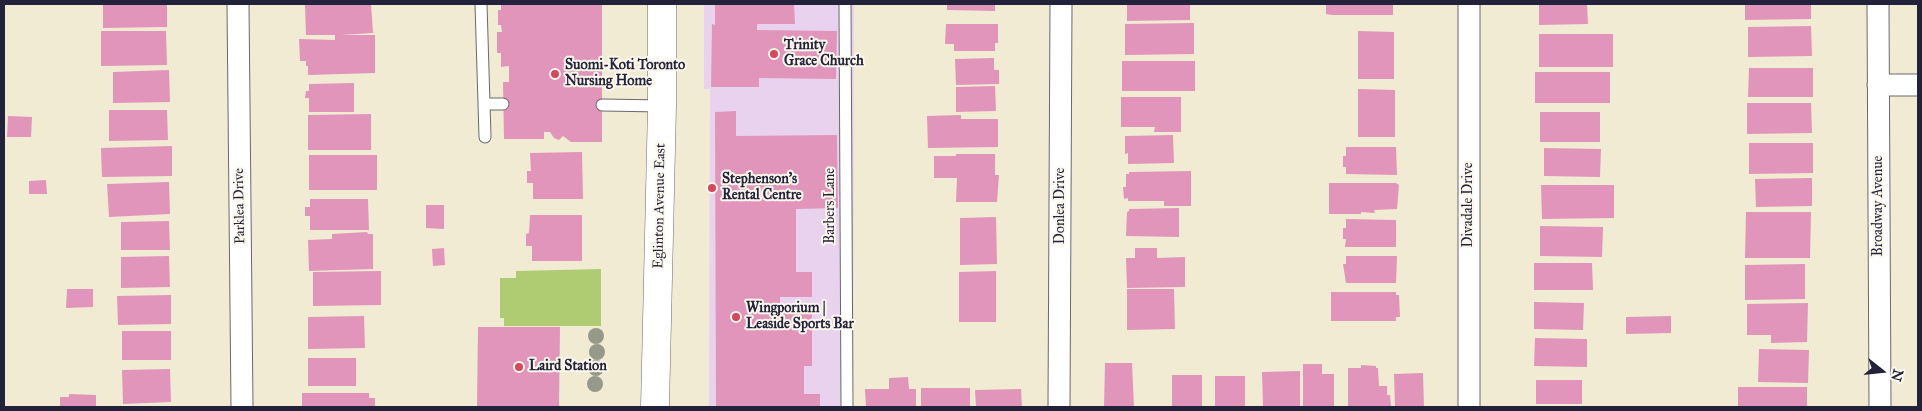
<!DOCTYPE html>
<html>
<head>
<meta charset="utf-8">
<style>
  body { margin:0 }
  #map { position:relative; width:1922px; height:411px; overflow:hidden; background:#f1ebd3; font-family:"IM FELL Great Primer",serif }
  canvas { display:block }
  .frame { position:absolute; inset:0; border:5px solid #22223b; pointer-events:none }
  .north { position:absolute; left:1857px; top:346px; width:50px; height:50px; -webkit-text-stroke:4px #fbf7ec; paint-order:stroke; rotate:106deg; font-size:14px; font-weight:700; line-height:20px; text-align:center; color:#22223b }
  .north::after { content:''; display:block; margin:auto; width:18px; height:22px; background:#22223b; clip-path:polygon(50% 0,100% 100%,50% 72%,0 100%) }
</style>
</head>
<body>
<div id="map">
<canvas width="1922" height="411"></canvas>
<div class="frame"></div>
<div class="north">N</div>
</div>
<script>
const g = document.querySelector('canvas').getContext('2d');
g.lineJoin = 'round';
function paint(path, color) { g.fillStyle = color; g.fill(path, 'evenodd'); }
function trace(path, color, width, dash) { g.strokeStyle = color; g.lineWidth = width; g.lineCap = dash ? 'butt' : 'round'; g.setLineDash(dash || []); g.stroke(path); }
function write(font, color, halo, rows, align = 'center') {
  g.font = font + ' "IM FELL Great Primer",serif'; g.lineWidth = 4; g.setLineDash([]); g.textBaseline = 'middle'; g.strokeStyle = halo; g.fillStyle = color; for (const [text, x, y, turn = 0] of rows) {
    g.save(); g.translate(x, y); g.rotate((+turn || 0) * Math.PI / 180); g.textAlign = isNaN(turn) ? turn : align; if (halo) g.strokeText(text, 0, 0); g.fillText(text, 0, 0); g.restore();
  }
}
paint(new Path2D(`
  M704 4H854L853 407H709L710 89H704Z`), '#e8d2ee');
paint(new Path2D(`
  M601 269V326H504V318H500V278H516V271Z`), '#afcc73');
paint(new Path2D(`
  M103 4H167V27L103 28Z
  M371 4 373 33 341 35H375V73L308 75V66H306V61H300L299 39 335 40V35H306L305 5Z
  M501 4H602V142H571L563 136 559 140 554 138 550 132H544V139H504L503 82H509V66L501 67V53H497V32H502L501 25H498V10H501Z
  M715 4H794L795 24H757V30L837 31 836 79 759 78V87H711L712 24 715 25Z
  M947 4H995V11L947 10Z
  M1127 4H1190V20L1127 21Z
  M1326 4H1393V15H1332L1326 14Z
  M1539 4H1587L1588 24 1539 25Z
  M1745 4H1811V19L1745 20Z
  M1194 23V54L1125 55V24Z
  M946 24H998V43H995V51H954V44H945Z
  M1811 26 1812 56 1748 57V27Z
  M101 31H166L167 65 101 66Z
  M1358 31 1394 32V79H1358Z
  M1539 34H1613V67H1539Z
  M994 58V70H999V84L956 85 955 59Z
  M1122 61H1195V91H1122Z
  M1749 68H1813V97H1748Z
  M169 70 170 102 113 103V72Z
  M1535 72H1610V103H1535Z
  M354 83V112H309V98H305L306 91H309V84Z
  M995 86 996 111 956 112V87Z
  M1358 89 1395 90V137H1358Z
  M1121 97H1181V132H1154L1155 127H1121Z
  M1747 103H1811L1812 133 1747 134Z
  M109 110H167L168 140 109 141Z
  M736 111V136L837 135 838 208 796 209V272H812V297H780V304H812V366H804V394H820V407H716L715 112Z
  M1540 112H1600V142H1540Z
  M371 114V150H308V115Z
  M961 115V119H998V147L928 148 927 116Z
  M8 116 32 117 31 137H7Z
  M1173 135 1174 163 1128 164V153L1125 154V136Z
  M1749 143H1813V173L1749 174Z
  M172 146V176L102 177 101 148Z
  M1346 147H1396L1397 175 1346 174V167H1343V156H1346Z
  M1544 148 1601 149 1600 177 1544 176Z
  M582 152 583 199H533V183H527V171H531L530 153Z
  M956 154H995V175H999L997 202H956L957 178H934V156H956Z
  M309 155H377V190H309Z
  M1191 171V206H1164V201H1128V198L1124 199 1123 187H1126V174H1129V172Z
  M1812 178V206L1756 207 1755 179Z
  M46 180 47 194H29V181Z
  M169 182 170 214 109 217 107 184Z
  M1329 183H1396L1399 185 1397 209 1374 210 1375 213 1361 212V214H1329Z
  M1541 185H1614V218L1542 219Z
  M310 199H368L369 230H310V216H305V207H310Z
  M426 205H444V229L426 228Z
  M1179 208V237L1126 236 1127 212 1129 211V209Z
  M1746 212H1811L1810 258H1745Z
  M530 215H582V261H532V246H526V234L529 233Z
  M996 217 997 264 960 265V218Z
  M1346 219 1396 220V247H1345L1346 239H1343V228H1346Z
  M169 221 170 250H121V222Z
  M1540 226 1603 227 1602 257 1540 256Z
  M367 232 368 234H373V269L309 271 308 240 332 239V234Z
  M444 248 445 265 433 266 432 249Z
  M1135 248H1157V258L1185 257V287L1127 288 1126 258H1135Z
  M169 256 170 287 121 288V257Z
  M1346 256H1397L1396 283H1346L1343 264H1346Z
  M1534 263H1592L1593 290H1534Z
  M1805 264V299L1745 300V265Z
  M381 271V305L313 306V272Z
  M996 271V322H959V272Z
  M67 289H93V307L66 308Z
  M1127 289H1174L1175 329 1127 330Z
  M1331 292H1396V295H1399L1400 317H1396V321H1331Z
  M171 295V324L118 325 117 296Z
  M1534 302 1584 303 1583 330 1534 329Z
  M1808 303 1807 342 1771 343V335H1747V304Z
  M364 316 365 348 308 349V317Z
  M1671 316V333L1626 334V317Z
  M478 327H560L559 407H477Z
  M122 331H171V360H122Z
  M1535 338 1587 339V367L1534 366Z
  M1759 349 1809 350 1808 383 1758 382Z
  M308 358H356V386H308Z
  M1105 363H1132L1134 407H1104Z
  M1303 364H1322V374H1334V407H1303Z
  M1361 365 1376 366V368H1378L1379 386H1387V395H1390L1391 407H1348V368H1361Z
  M170 369 171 402 123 404 122 370Z
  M1300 371V407H1263L1262 372Z
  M1423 373 1424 407H1395L1394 374Z
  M1172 375H1202V407H1172Z
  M1215 376H1245V407H1215Z
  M908 377 909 389H916V407H866L865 389H889V378Z
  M1536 380H1582V404H1536Z
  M1738 387H1807V407H1738Z
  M921 388H970V407H921Z
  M1021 389 1022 407H976L975 390Z
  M302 393H369V398H375V407H302Z
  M69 394 96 395V407H60V397H69Z`), '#e295ba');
const service = new Path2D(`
  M481 4 485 137
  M845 4 847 407
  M484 104H503
  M602 105 662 106`);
const minor = new Path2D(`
  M238 4 242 407
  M1469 4V407
  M1878 4 1880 407
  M1878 85H1918
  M1059 407 1061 4`);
const primary = new Path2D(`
  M655 407 662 106V4`);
trace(service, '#6a6870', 13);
trace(minor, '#6a6870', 23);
trace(primary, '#6a6870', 29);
trace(service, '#fff', 11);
trace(minor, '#fff', 21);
trace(primary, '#fff', 28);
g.fillStyle = '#969889';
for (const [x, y] of [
  [596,336],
  [597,352],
  [596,368],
  [595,384]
]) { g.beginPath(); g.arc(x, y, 8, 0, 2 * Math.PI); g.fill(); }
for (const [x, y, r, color] of [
  [774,54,5,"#d1495b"],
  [555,74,5,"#d1495b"],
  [712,188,5,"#d1495b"],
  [736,317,5,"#d1495b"],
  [519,367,5,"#d1495b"]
]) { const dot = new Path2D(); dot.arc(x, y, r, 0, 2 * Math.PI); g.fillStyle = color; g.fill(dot); trace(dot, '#fbf7ec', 2); }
write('bold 14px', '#22223b', '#fbf7ec', [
  ["Trinity",784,46],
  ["Grace Church",784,62],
  ["Suomi-Koti Toronto",565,66],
  ["Nursing Home",565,82],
  ["Stephenson's",722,180],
  ["Rental Centre",722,196],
  ["Wingporium |",746,309],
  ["Leaside Sports Bar",746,325],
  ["Laird Station",529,367]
], 'left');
write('14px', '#22223b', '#fbf7ec', [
  ["Divadale Drive",1469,205,-90],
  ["Parklea Drive",240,206,-91],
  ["Eglinton Avenue East",660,206,-89],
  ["Barbers Lane",831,206,-90],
  ["Donlea Drive",1061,206,-90],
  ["Broadway Avenue",1879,206,-90]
]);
</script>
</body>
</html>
